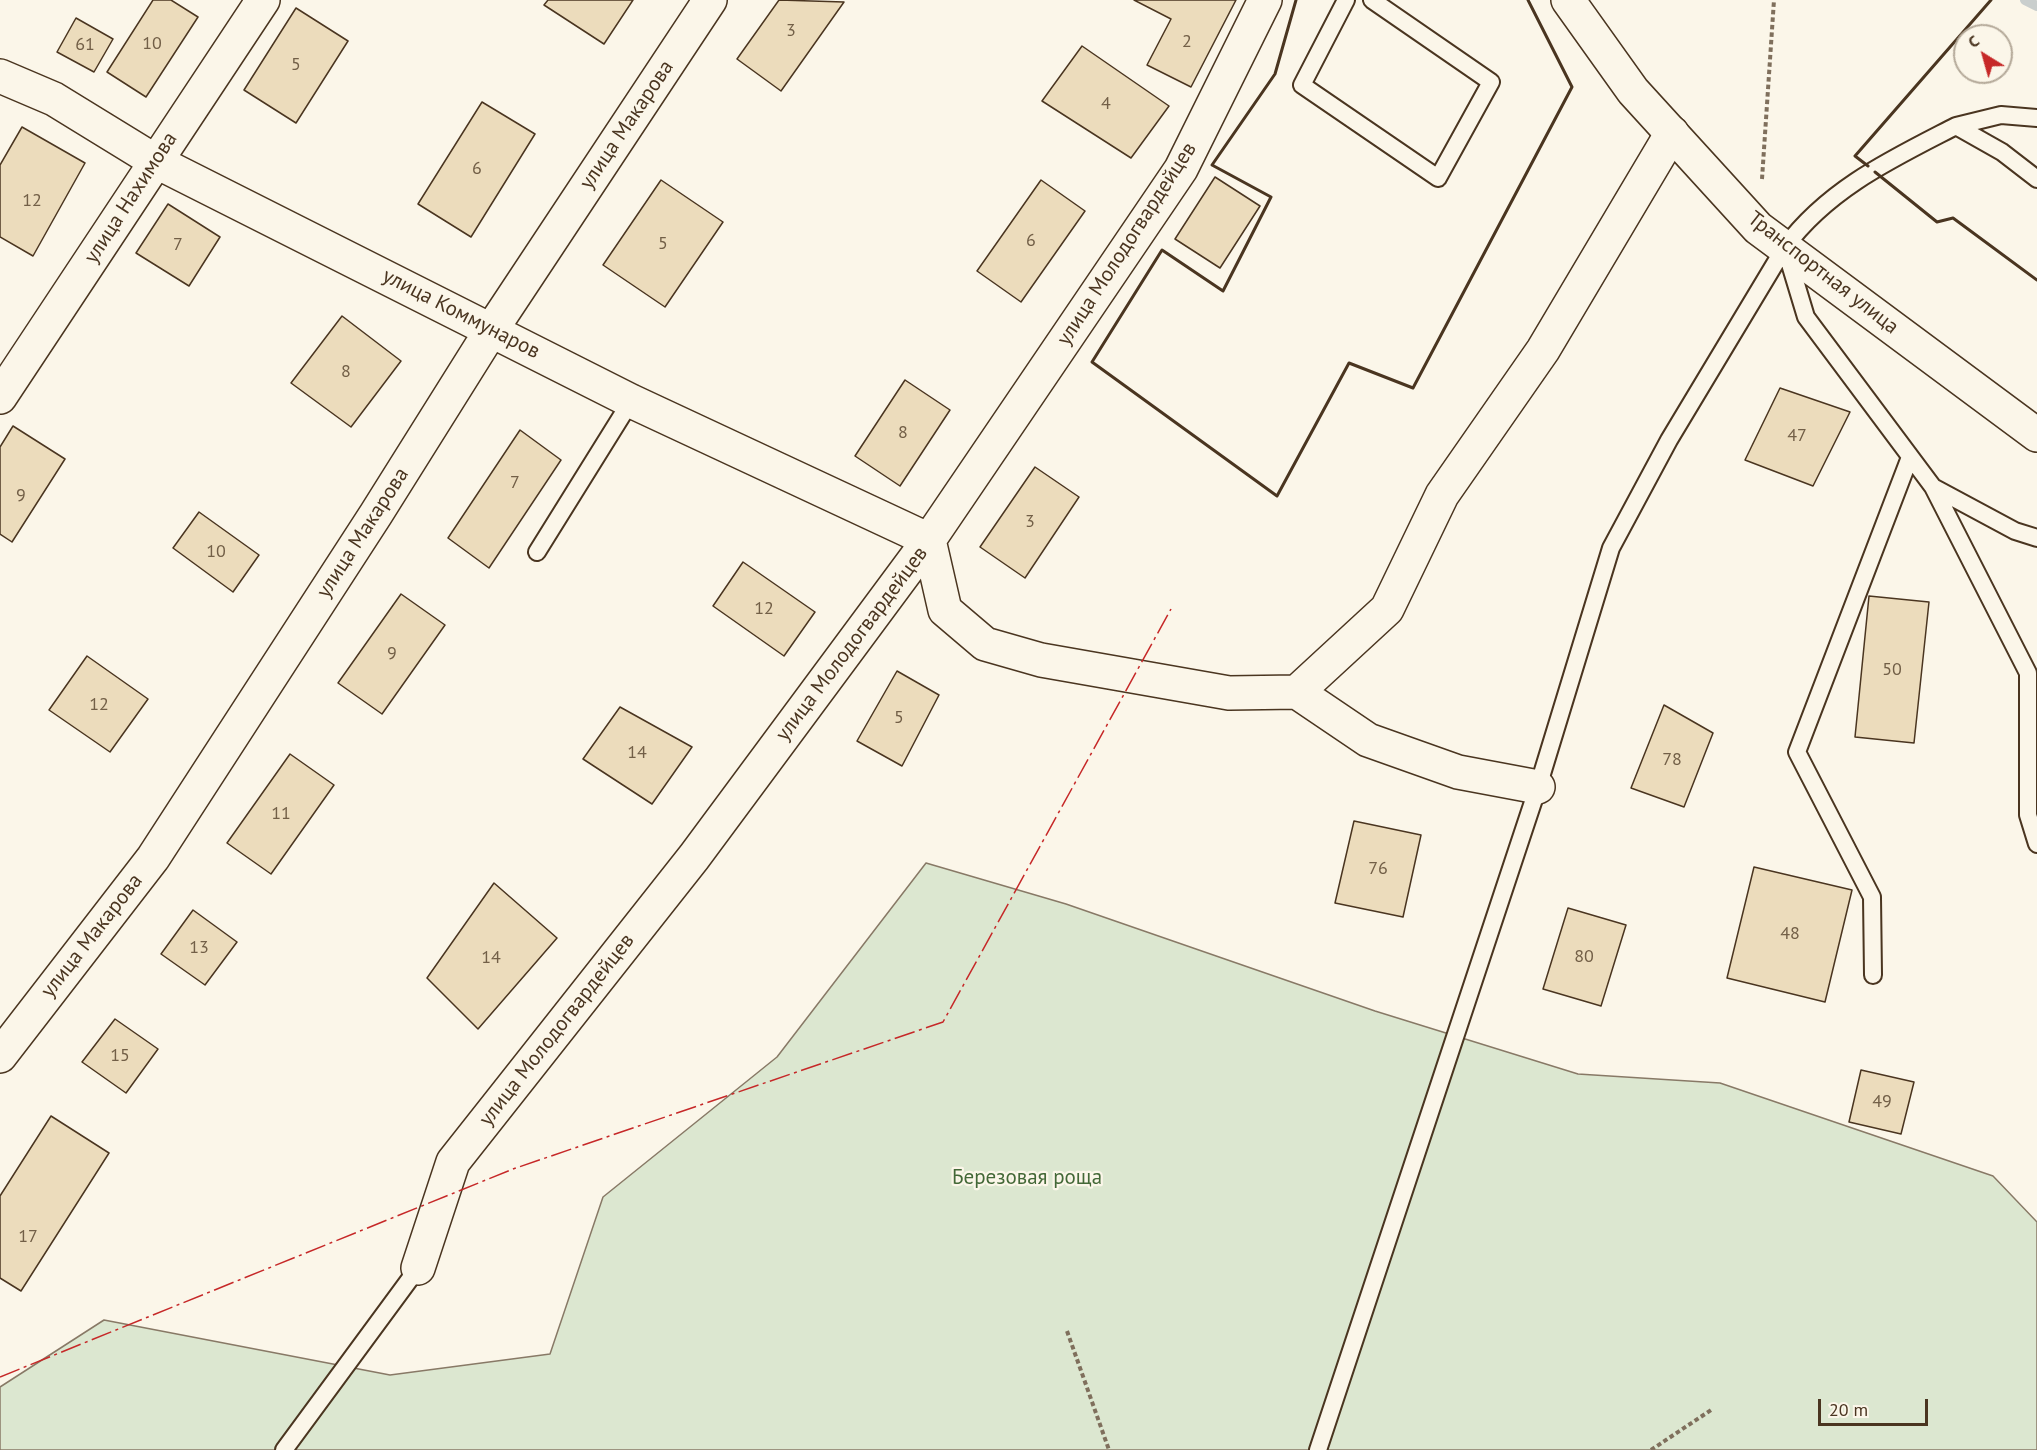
<!DOCTYPE html>
<html>
<head>
<meta charset="utf-8">
<style>
  body { margin:0 }
  #map { position:relative; width:2037px; height:1450px; overflow:hidden; background:#fbf6e9; font-family:"PT Sans",sans-serif }
  canvas { display:block }
  .north { position:absolute; left:1953px; top:24px; width:60px; height:60px; box-sizing:border-box; background:#fbf6e9; border:2px solid #b4a999; border-radius:50%; rotate:323deg; font-size:16px; font-weight:700; line-height:24px; text-align:center; color:#4a3520 }
  .north::after { content:''; display:block; margin:auto; width:21px; height:27px; background:#c62828; clip-path:polygon(50% 0,100% 100%,50% 72%,0 100%) }
  .scale { position:absolute; left:1818px; top:1399px; width:110px; height:27px; box-sizing:border-box; border:3px solid #4a3520; border-top:0; padding-left:8px; font-size:18px; line-height:21px; white-space:nowrap; color:#4a3520; -webkit-text-stroke:4px #fbf6e9; paint-order:stroke }
</style>
</head>
<body>
<div id="map">
<canvas width="2037" height="1450"></canvas>
<div class="north">С</div>
<div class="scale">20 m</div>
</div>
<script>
const g = document.querySelector('canvas').getContext('2d');
g.lineJoin = 'round';
function paint(path, color) { g.fillStyle = color; g.fill(path, 'evenodd'); }
function trace(path, color, width, dash) { g.strokeStyle = color; g.lineWidth = width; g.lineCap = dash ? 'butt' : 'round'; g.setLineDash(dash || []); g.stroke(path); }
function write(font, color, halo, rows, align = 'center') {
  g.font = font + ' "PT Sans",sans-serif'; g.lineWidth = 4.5; g.setLineDash([]); g.textBaseline = 'middle'; g.strokeStyle = halo; g.fillStyle = color; for (const [text, x, y, turn = 0] of rows) {
    g.save(); g.translate(x, y); g.rotate((+turn || 0) * Math.PI / 180); g.textAlign = isNaN(turn) ? turn : align; if (halo) g.strokeText(text, 0, 0); g.fillText(text, 0, 0); g.restore();
  }
}
const green = new Path2D(`
  M926 863 1066 904 1375 1011 1578 1074 1720 1083 1993 1176 2037 1222V1450H0V1387L104 1320 390 1375 550 1354 603 1197 777 1057Z`);
paint(green, '#dce7d0');
trace(green, '#887966', 1.5);
trace(new Path2D(`
  M2025 0 2037 6`), '#c9cecd', 10);
const building = new Path2D(`
  M153 0H171L198 17 146 97 107 72Z
  M548 0H633L604 44 544 5Z
  M779 0 844 2 781 91 737 59Z
  M1134 0H1236L1191 87 1147 65 1171 19Z
  M296 8 348 41 296 123 244 90Z
  M76 18 113 39 94 72 57 52Z
  M1082 46 1169 106 1131 158 1042 101Z
  M482 102 535 134 471 237 418 204Z
  M22 127 85 163 33 256 0 237V165Z
  M1215 177 1260 206 1220 268 1175 239Z
  M661 180 723 222 665 307 603 265Z
  M1041 180 1085 211 1021 302 977 271Z
  M168 204 220 237 189 286 136 253Z
  M342 316 401 361 351 427 291 383Z
  M905 380 950 410 900 486 855 456Z
  M1780 388 1850 412 1813 486 1745 460Z
  M13 426 65 459 12 542 0 534V447Z
  M520 430 561 460 489 568 448 538Z
  M1035 467 1079 497 1025 578 980 547Z
  M199 512 259 555 233 592 173 548Z
  M743 562 815 612 784 656 713 606Z
  M401 594 445 625 382 714 338 683Z
  M1869 596 1929 602 1914 743 1855 737Z
  M87 656 148 699 110 752 49 710Z
  M897 671 939 695 902 766 857 741Z
  M1664 705 1713 733 1684 807 1631 788Z
  M620 707 692 747 652 804 583 759Z
  M290 754 334 785 271 874 227 843Z
  M1354 821 1421 835 1403 917 1335 903Z
  M1754 867 1852 890 1825 1002 1727 978Z
  M494 883 557 938 478 1029 427 978Z
  M1568 908 1626 925 1601 1006 1543 989Z
  M193 910 237 942 205 985 161 954Z
  M115 1019 158 1049 126 1093 82 1062Z
  M1861 1070 1914 1082 1901 1134 1849 1122Z
  M51 1116 109 1153 21 1291 0 1278V1196Z`);
paint(building, '#ecdcbc');
trace(building, '#4a3520', 1.5);
const service = new Path2D(`
  M1346 0 1302 85 1438 178 1491 82 1372 0
  M1956 126 2001 115 2037 118
  M1787 254 1806 317 1933 487 2028 673V815L2037 844
  M1933 487 2015 531 2037 538
  M537 552 631 401
  M1873 975 1872 897 1797 752 1910 457
  M284 1450 418 1268
  M1318 1450 1538 787 1611 548 1669 440 1785 247C1829 188 1892 159 1956 126L2002 152 2037 179`);
const minor = new Path2D(`
  M0 76 54 99 155 161 631 401 929 540 945 610 985 644 1041 660 1229 693 1297 692 1368 740 1458 772 1538 787
  M0 397 263 0
  M1297 692 1387 609 1442 495 1543 350 1672 133
  M0 1056 153 858 376 514 492 329 710 0
  M418 1268 453 1162 694 857 929 540 1181 169 1265 0`);
const secondary = new Path2D(`
  M1568 0 1633 91 1758 228 2037 435`);
trace(service, '#4a3520', 20);
trace(minor, '#4a3520', 36);
trace(secondary, '#4a3520', 36);
trace(new Path2D(`
  M1762 179 1774 0
  M1067 1331 1109 1450
  M1651 1450 1711 1410`), '#7f6f5c', 4, [4.5, 3]);
trace(service, '#fbf6e9', 16);
trace(minor, '#fbf6e9', 33);
trace(secondary, '#fbf6e9', 33);
trace(new Path2D(`
  M1296 0 1275 74 1212 165 1271 197 1223 291 1162 250 1092 362 1277 496 1349 363 1413 388 1572 87 1528 0
  M1868 166 1855 156 1991 0
  M1875 172 1937 222 1953 218 2037 280`), '#4a3520', 3);
trace(new Path2D(`
  M0 1377 513 1169 943 1022 1171 609`), '#c62828', 1.5, [21, 4.5, 3, 4.5]);
write('18px', '#725f47', null, [
  ["3",791,31],
  ["2",1187,42],
  ["10",152,44],
  ["61",85,45],
  ["5",296,65],
  ["4",1106,104],
  ["6",477,169],
  ["12",32,201],
  ["6",1031,241],
  ["5",663,244],
  ["7",178,245],
  ["8",346,372],
  ["8",903,433],
  ["47",1797,436],
  ["7",515,483],
  ["9",21,496],
  ["3",1030,522],
  ["10",216,552],
  ["12",764,609],
  ["9",392,654],
  ["50",1892,670],
  ["12",99,705],
  ["5",899,718],
  ["14",637,753],
  ["78",1672,760],
  ["11",281,814],
  ["76",1378,869],
  ["48",1790,934],
  ["13",199,948],
  ["80",1584,957],
  ["14",491,958],
  ["15",120,1056],
  ["49",1882,1102],
  ["17",28,1237]
]);
write('21px', '#4a3520', '#fbf6e9', [
  ["улица Макарова",627,125,-56],
  ["улица Нахимова",131,198,-57],
  ["улица Молодогвардейцев",1127,244,-57],
  ["Транспортная улица",1823,273,38],
  ["улица Коммунаров",461,314,27],
  ["улица Макарова",363,533,-57],
  ["улица Молодогвардейцев",852,644,-53],
  ["улица Макарова",92,936,-52],
  ["улица Молодогвардейцев",557,1030,-52]
]);
write('21px', '#436837', '#fbf6e9', [
  ["Березовая роща",1027,1178]
]);
</script>
</body>
</html>
